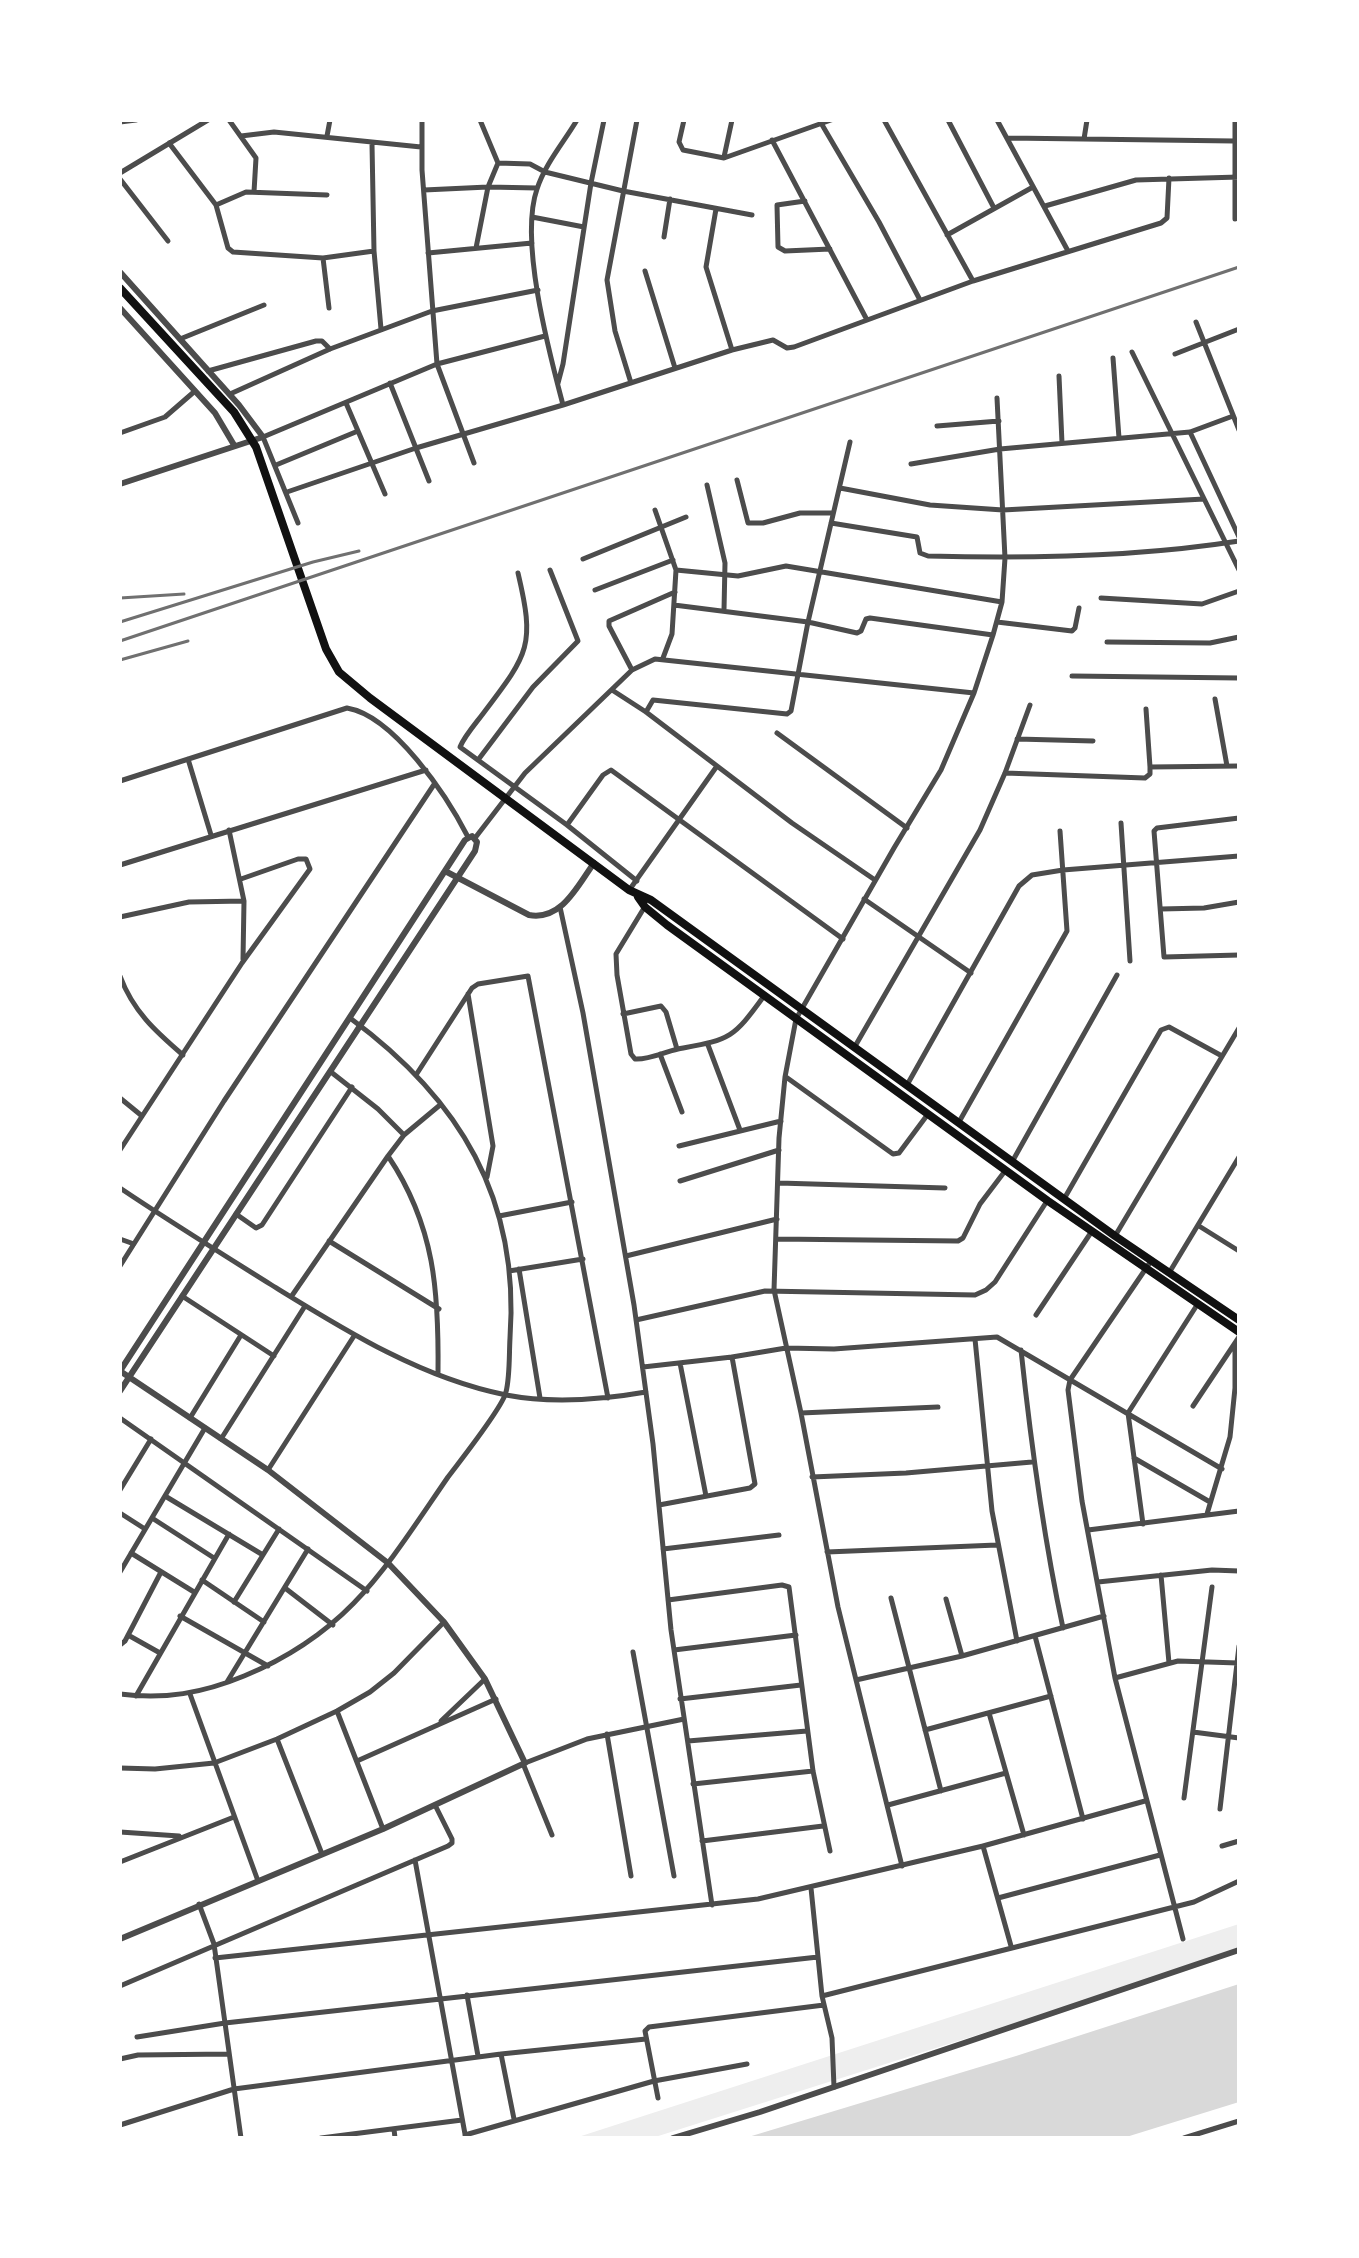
<!DOCTYPE html>
<html>
<head>
<meta charset="utf-8">
<style>
  body { margin:0 }
  #map { position:relative; width:1359px; height:2258px; overflow:hidden; background:#fff; font-family:"PT Sans",sans-serif }
  canvas { display:block }
  .frame { position:absolute; inset:0; border:122px solid #fff; pointer-events:none }
</style>
</head>
<body>
<div id="map">
<canvas width="1359" height="2258"></canvas>
<div class="frame"></div>
</div>
<script>
const g = document.querySelector('canvas').getContext('2d');
g.lineJoin = 'round';
function paint(path, color) { g.fillStyle = color; g.fill(path, 'evenodd'); }
function trace(path, color, width, dash) { g.strokeStyle = color; g.lineWidth = width; g.lineCap = dash ? 'butt' : 'round'; g.setLineDash(dash || []); g.stroke(path); }
paint(new Path2D(`
  M1239 1924V1952L652 2138H575Z`), '#eee');
paint(new Path2D(`
  M1239 1984V2102L1123 2138H745L1016 2056Z`), '#d9d9d9');
trace(new Path2D(`
  M229 120 256 158 254 192
  M422 120V170L437 364 474 463
  M684 120 679 142 683 150 724 158 831 120
  M884 120 973 281
  M948 120 994 208
  M997 120 1068 251
  M120 122 136 120
  M821 123 879 222 920 300
  M241 136 274 132 421 147
  M327 136 330 120
  M1008 138 1234 141
  M1084 139 1087 120
  M772 140 867 320
  M169 143 216 205 228 248 233 252 323 258 374 251
  M372 144 374 251 381 329
  M724 157 732 120
  M498 163 530 164 545 172 623 191 752 215
  M120 173 208 120
  M120 179 168 241
  M424 190 488 187 537 188
  M805 201 777 205 778 247 785 251 830 249
  M216 205 246 192 327 195
  M1045 206 1136 180 1239 177
  M716 209 706 267 732 350
  M532 217 584 227
  M1235 219V120
  M947 235 1033 187
  M664 237 670 199
  M476 248 488 187 498 163 480 120
  M428 253 532 243
  M323 258 329 308
  M645 271 675 368
  M1196 322 1239 430
  M180 339 264 305
  M1132 352 1239 570
  M1175 354 1239 329
  M1113 358 1119 438
  M208 371 316 341H322L330 349
  M1059 376 1062 443
  M390 383 429 481
  M558 383 563 364 591 183 604 120
  M631 383 615 331 607 280 637 120
  M230 394 330 349 432 311 538 290
  M346 403 385 494
  M563 405C549 352 519 240 537 189 545 164 564 142 577 120
  M937 426 999 421
  M1190 432 1239 537
  M120 433 165 417 195 391
  M911 464 1000 449 1190 432 1233 416
  M276 465 358 431
  M737 480 748 523H763L800 513H833
  M707 485 725 563 724 610
  M840 488 930 505 1003 510 1204 499
  M287 492 416 448 563 405 732 350 773 340 787 348 794 347 973 281 1161 223 1167 218 1169 178
  M655 510 676 570 672 634 663 658
  M298 523 263 437 437 364 545 336
  M831 523 917 537 920 553 928 556C1031 559 1137 557 1239 541
  M583 559 686 517
  M676 570 738 576 786 566 1002 602
  M518 573C535 645 529 653 485 711 477 722 465 735 460 747L567 825 637 881
  M595 590 673 560
  M1101 598 1202 604 1239 591
  M674 605 808 622 857 633 861 631 866 619 870 618 993 635
  M997 622 1072 631 1075 628 1079 608
  M1107 642 1210 643 1239 637
  M632 670 609 626V621L675 592
  M1072 676 1239 678
  M612 690 646 712 792 823 875 880
  M1215 699 1227 766
  M646 712 653 700 787 714 791 711 808 622 850 442
  M777 733 907 828
  M1017 739 1093 741
  M188 759 211 835
  M478 760 533 687 578 641 550 570
  M1150 767 1239 766
  M1005 773 1145 778 1150 774V767L1146 709
  M120 781 347 708C394 716 447 796 468 837
  M1239 818 1157 828 1154 831 1164 957 1239 955
  M1121 823 1130 961
  M567 825 603 775 611 770 843 939
  M229 830 244 901 243 959
  M475 838 525 773 632 670 655 659 974 693
  M120 865 426 770
  M630 889 717 766
  M864 899 971 973
  M560 907 583 1013 634 1305 653 1444 671 1630 712 1905
  M644 908 616 954 617 975 631 1054 635 1059C649 1060 664 1052 678 1049 730 1039 732 1040 764 996
  M1161 909 1204 908 1239 902
  M120 917 189 902 244 901
  M120 976C133 1011 155 1031 183 1055
  M468 994 493 1146 487 1177
  M623 1014 661 1006 666 1012 677 1049
  M708 1045 740 1130
  M854 1048 980 830 1005 773 1030 705
  M660 1054 682 1112
  M331 1072 378 1109 404 1135
  M416 1075 472 988 478 984 528 976 608 1398
  M786 1077 893 1154 899 1153 928 1114
  M907 1085 1019 886 1032 875 1063 870 1239 856
  M120 1098 142 1116
  M959 1122 1067 931 1060 831
  M679 1146 781 1121
  M120 1150 242 963 310 869 306 859H298L241 879
  M388 1156C435 1226 439 1292 438 1374
  M1012 1162 1117 975
  M680 1181 779 1150
  M779 1183 945 1188
  M120 1188C169 1221 219 1252 270 1284 343 1329 420 1378 506 1395 553 1404 600 1400 646 1392
  M1064 1199 1161 1030 1169 1027 1222 1056
  M236 1214 256 1228 262 1225 352 1087
  M499 1216 572 1202
  M1199 1226 1239 1251
  M1115 1236 1239 1028
  M120 1239 134 1244
  M776 1239 958 1241 963 1238 980 1204 1005 1171
  M329 1241 439 1309
  M626 1256 777 1219
  M1151 1261 1070 1380 1068 1390 1082 1501 1115 1678 1183 1939
  M120 1266 224 1101 435 783
  M519 1269 540 1398
  M509 1271 583 1259
  M1169 1273 1239 1157
  M182 1296 274 1356
  M291 1297 388 1156 404 1135 440 1105
  M1036 1315 1092 1231
  M636 1320 765 1291 975 1295 986 1290 995 1282 1047 1201
  M975 1339 992 1511 1017 1641
  M1021 1350C1031 1444 1043 1535 1063 1628
  M680 1363 706 1496
  M643 1367 732 1357 786 1348 834 1349 997 1337 1222 1469
  M1193 1406 1239 1337
  M801 1413 938 1407
  M120 1418 367 1591
  M190 1418 241 1335
  M221 1439 305 1306
  M1134 1458 1210 1502
  M268 1470 354 1336
  M812 1477 906 1473 1032 1462
  M120 1490 151 1439
  M165 1496 263 1555
  M659 1505 750 1488 755 1484 732 1357
  M120 1513 145 1529
  M1207 1514 1230 1437 1235 1388V1345
  M152 1518 214 1558
  M1143 1524 1128 1413 1197 1305
  M1088 1530 1239 1511
  M663 1549 779 1535
  M827 1552 997 1545
  M131 1553 194 1592
  M120 1572 205 1428
  M1161 1575 1169 1663
  M202 1580 264 1622
  M1098 1582 1212 1570 1239 1571
  M285 1588 333 1625
  M891 1598 941 1791
  M946 1599 962 1656
  M668 1600 782 1585 789 1587 813 1771 830 1851
  M234 1602 279 1529
  M180 1616 268 1666
  M128 1635 160 1653
  M1035 1636 1083 1819
  M120 1645 125 1641 161 1572
  M674 1650 796 1635
  M633 1652 674 1876
  M1115 1678 1178 1661 1238 1663
  M856 1680 962 1656 1104 1616
  M227 1682 308 1549
  M120 1694C164 1700 203 1693 244 1676 350 1632 386 1567 448 1477 460 1461 503 1407 506 1392 510 1376 509 1355 510 1338 520 1199 460 1099 350 1018
  M190 1694 258 1881
  M136 1696 229 1534
  M680 1699 801 1685
  M337 1711 383 1829
  M989 1713 1024 1835
  M441 1721 485 1679
  M925 1730 1051 1696
  M1193 1732 1239 1738
  M607 1734 631 1876
  M277 1739 322 1854
  M688 1741 807 1731
  M357 1761 496 1699
  M525 1763 587 1739 684 1719
  M524 1766 552 1835
  M120 1768 155 1769 214 1763 277 1739 337 1711 370 1692 394 1673 444 1622
  M693 1784 813 1771
  M1184 1798 1212 1587
  M888 1805 1006 1773
  M1220 1809 1239 1646
  M120 1832 179 1836
  M702 1841 823 1826
  M983 1846 1011 1946
  M1222 1846 1239 1841
  M415 1860 465 2134
  M120 1862 234 1817
  M902 1866 838 1607 801 1413 774 1290 779 1138 785 1077 796 1019 894 848 941 770 974 693 993 635 1002 602 1005 558 997 398
  M811 1888 822 1996 832 2038 834 2087
  M998 1898 1160 1855
  M199 1904 214 1944 241 2138
  M215 1958 758 1899 983 1846 1145 1801
  M120 1986 448 1846 452 1843V1839L435 1805
  M467 1995 478 2056
  M822 1996 1194 1902 1239 1881
  M137 2037 225 2023 818 1957
  M501 2054 514 2119
  M120 2059 138 2055 229 2054
  M658 2098 645 2031 649 2027 824 2005
  M120 2125 234 2089 501 2054 646 2039
  M394 2129 395 2138
  M465 2135 654 2081 747 2064
  M321 2138 462 2120
  M1184 2138 1239 2121`), '#4c4c4c', 5);
trace(new Path2D(`
  M120 272 239 405 263 437 120 484
  M120 308 215 413 234 445
  M445 871 529 915C562 921 578 885 594 863
  M120 1371 465 840 472 836 477 842 475 851 120 1391
  M120 1939 383 1829 525 1763 485 1679 444 1622 388 1563 268 1470 120 1371
  M673 2138 760 2112 1239 1950`), '#4c4c4c', 6);
trace(new Path2D(`
  M120 288 234 412 256 447 326 649 339 672 370 698 629 890 651 900 1115 1236 1239 1320
  M638 897 645 907 667 925 1048 1201 1239 1332`), '#111', 8);
trace(new Path2D(`
  M120 598 184 594
  M120 622 313 562 359 551
  M120 641 1239 267
  M120 660 188 641`), '#707070', 3);
</script>
</body>
</html>
